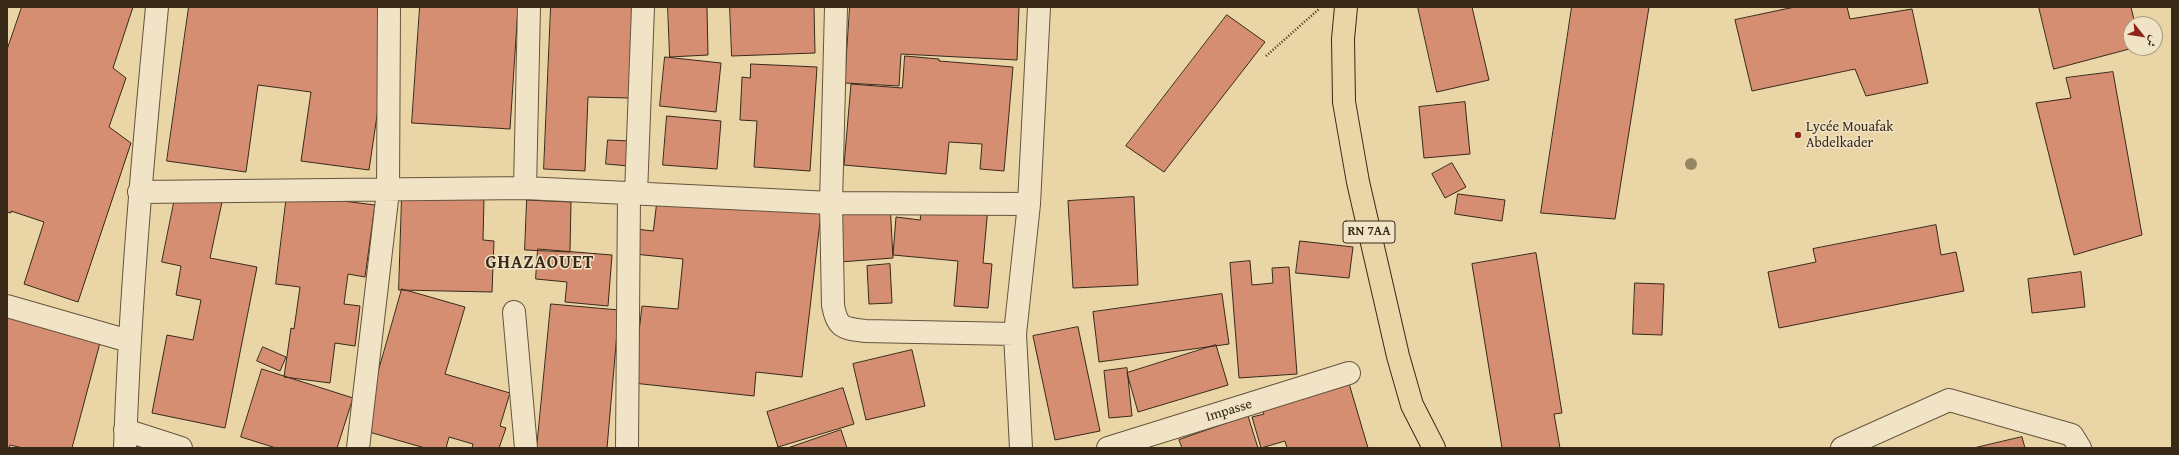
<!DOCTYPE html>
<html>
<head>
<meta charset="utf-8">
<style>
  body { margin:0 }
  #map { position:relative; width:2179px; height:455px; overflow:hidden; background:#ead5a7; font-family:"Gentium Book Plus",Amiri,serif }
  canvas { display:block }
  .frame { position:absolute; inset:0; border:8px solid #382919; pointer-events:none }
  .north { position:absolute; left:2123px; top:16px; width:40px; height:40px; box-sizing:border-box; background:#f1e4c6; border:1px solid #a79981; border-radius:50%; rotate:120deg; font-size:11px; font-weight:700; line-height:16px; text-align:center; color:#382919 }
  .north::after { content:''; display:block; margin:auto; width:14px; height:18px; background:#8f2418; clip-path:polygon(50% 0,100% 100%,50% 72%,0 100%) }
</style>
</head>
<body>
<div id="map">
<canvas width="2179" height="455"></canvas>
<div class="frame"></div>
<div class="north">ش</div>
</div>
<script>
const g = document.querySelector('canvas').getContext('2d');
g.lineJoin = 'round';
function paint(path, color) { g.fillStyle = color; g.fill(path, 'evenodd'); }
function trace(path, color, width, dash) { g.strokeStyle = color; g.lineWidth = width; g.lineCap = dash ? 'butt' : 'round'; g.setLineDash(dash || []); g.stroke(path); }
function write(font, color, halo, rows, align = 'center') {
  g.font = font + ' "Gentium Book Plus",serif'; g.lineWidth = 3; g.setLineDash([]); g.textBaseline = 'middle'; g.strokeStyle = halo; g.fillStyle = color; for (const [text, x, y, turn = 0] of rows) {
    g.save(); g.translate(x, y); g.rotate((+turn || 0) * Math.PI / 180); g.textAlign = isNaN(turn) ? turn : align; if (halo) g.strokeText(text, 0, 0); g.fillText(text, 0, 0); g.restore();
  }
}
const building = new Path2D(`
  M22 7H133L113 68 126 78 109 127 131 143 78 302 24 284 44 222 11 211V213L7 212V50Z
  M189 7H393L369 170 301 161 311 92 258 85 246 172 167 161Z
  M420 7H518L510 129 412 123Z
  M551 7H633L629 98 588 97 585 171 544 169Z
  M668 7H707L708 55 670 57Z
  M730 7H814L815 53 732 56Z
  M850 7H1019L1017 60 901 54 899 86 845 83Z
  M1418 7H1472L1489 80 1437 92Z
  M1572 7H1649L1615 219 1541 213Z
  M1795 7H1847L1850 19 1912 9 1928 83 1866 96 1855 69 1752 91 1735 20Z
  M2039 7H2131L2135 24H2131V48H2133L2054 69Z
  M1227 15 1265 42 1164 172 1126 146Z
  M905 56 939 59V61L1013 67 1004 171 980 169 982 144 949 142 946 174 844 165 851 84 902 88Z
  M665 57 721 63 716 112 660 106Z
  M751 64 817 67 810 171 754 167 757 121 740 120 742 77 750 78Z
  M2113 72 2142 235 2074 255 2036 103 2071 98 2066 78Z
  M1465 102 1470 154 1424 158 1419 107Z
  M667 116 721 121 717 169 663 165Z
  M608 140 631 141 629 166 606 164Z
  M1452 163 1466 187 1445 198 1432 174Z
  M176 193 222 202 210 258 257 267 225 428 152 413 167 335 193 340 201 300 176 295 181 266 162 262Z
  M287 194 375 205 365 277 348 274 344 304 360 306 355 346 335 343 330 383 284 377 291 328 294 329 300 287 276 284Z
  M1458 194 1505 200 1502 221 1455 214Z
  M658 195 821 213 802 377 756 372 754 396 633 383 642 306 678 309 683 259 634 254 636 229 653 231Z
  M402 196 484 198 483 240 494 241 492 292 399 290Z
  M1134 197 1138 285 1073 288 1068 201Z
  M527 200 571 202 570 252 525 250Z
  M921 201 988 207 983 263 992 264 988 308 954 306 958 261 893 255 896 217 920 220Z
  M890 203 893 258 840 262 837 207Z
  M1936 225 1941 255 1956 252 1964 291 1779 328 1768 272 1816 262 1813 249Z
  M1300 241 1353 247 1349 278 1296 273Z
  M538 249 612 255 608 306 565 302 567 282 536 279Z
  M1536 253 1562 413 1554 414 1560 448H1502L1472 264Z
  M1250 261 1252 285 1273 283 1272 268 1289 267 1297 374 1239 378 1230 263Z
  M890 264 892 303 869 304 867 266Z
  M2081 272 2085 307 2032 313 2028 279Z
  M1635 283 1664 284 1662 335 1633 334Z
  M402 289 465 307 445 374 510 393 500 426 506 428 499 448H472L473 444 449 437 446 448H425L362 430Z
  M1222 294 1229 344 1099 362 1093 312Z
  M551 304 619 310 607 448H537Z
  M7 313 101 339 72 448H23L10 445 9 448H7Z
  M1078 327 1100 431 1055 440 1033 336Z
  M1216 345 1228 385 1138 412 1127 373Z
  M263 347 286 357 280 371 257 361Z
  M912 350 925 406 866 420 853 364Z
  M1127 368 1132 416 1109 418 1104 371Z
  M262 369 353 398 337 448H276L241 437Z
  M1348 380 1368 448H1287L1285 441 1261 448 1252 417 1264 414 1261 406Z
  M843 388 854 424 778 447 767 412Z
  M1248 416 1258 448H1182L1179 440Z
  M841 430 847 448H788Z
  M2022 437 2025 448H1974Z`);
paint(building, '#d68e72');
trace(building, '#382919', 1);
const minor = new Path2D(`
  M836 7 831 203 833 305C837 329 844 328 865 331L1015 334
  M525 188 529 7
  M139 192 525 188 831 203 1029 204
  M636 194 643 7
  M7 306 129 341
  M514 312 526 448
  M125 430 181 448
  M125 448C130 300 143 154 157 7
  M358 448 388 191 389 7
  M627 448 629 193
  M1021 448 1015 334 1029 204 1039 7
  M1108 448 1349 373
  M1842 448 1949 400 2072 435 2080 448`);
const major = new Path2D(`
  M1346 7 1343 39 1344 102 1358 182 1398 356 1412 405 1434 448`);
trace(minor, '#64543c', 24);
trace(major, '#382919', 24);
trace(new Path2D(`
  M1266 56 1319 9`), '#382919', 2.5, [1, 2]);
trace(minor, '#f1e4c6', 22);
trace(major, '#ead5a7', 22);
g.fillStyle = '#978664';
for (const [x, y] of [
  [1691,164]
]) { g.beginPath(); g.arc(x, y, 6, 0, 2 * Math.PI); g.fill(); }
for (const [x, y, r, color] of [
  [1798,135,4,"#8f2418"]
]) { const dot = new Path2D(); dot.arc(x, y, r, 0, 2 * Math.PI); g.fillStyle = color; g.fill(dot); trace(dot, '#f1e4c6', 1.5); }
for (const [x, y, w] of [
  [1369,232,52]
]) { const box = new Path2D(); box.roundRect(x - w / 2, y - 11, w, 22, 3); g.fillStyle = '#f1e4c6'; g.fill(box); trace(box, '#382919', 1); }
write('bold 13px', '#382919', null, [
  ["RN 7AA",1369,232]
]);
write('14px', '#382919', '#f1e4c6', [
  ["Lycée Mouafak",1806,127],
  ["Abdelkader",1806,143]
], 'left');
write('14px', '#382919', '#f1e4c6', [
  ["Impasse",1229,411,-17]
]);
g.letterSpacing = '1px';
write('bold 18px', '#382919', '#f1e4c6', [
  ["GHAZAOUET",540,263]
]);
g.letterSpacing = '0px';
</script>
</body>
</html>
